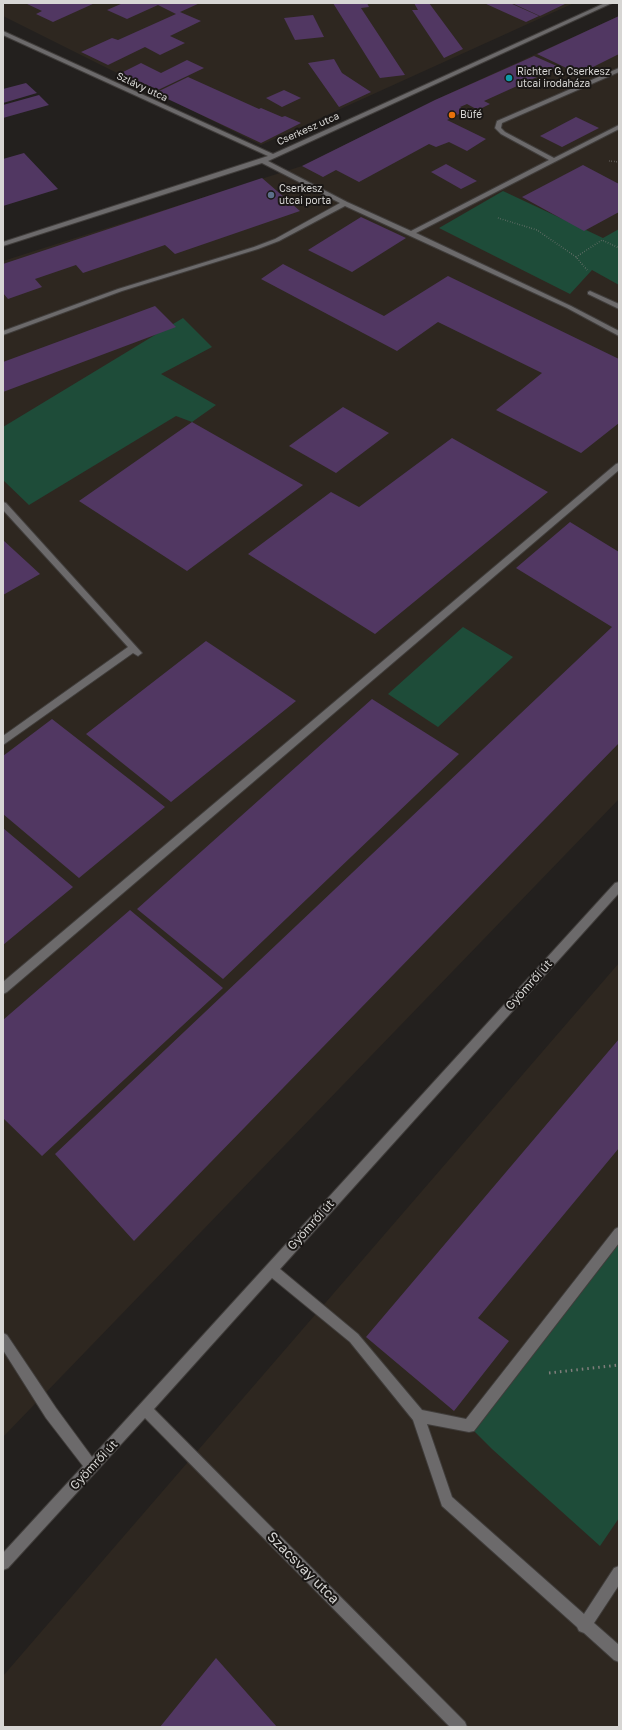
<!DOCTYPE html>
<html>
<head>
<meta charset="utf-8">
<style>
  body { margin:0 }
  #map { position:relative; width:622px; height:1730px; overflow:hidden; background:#23201e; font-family:"Golos Text",sans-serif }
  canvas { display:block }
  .frame { position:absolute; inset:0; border:4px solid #d7d6d4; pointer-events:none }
</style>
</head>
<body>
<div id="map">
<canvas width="622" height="1730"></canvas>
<div class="frame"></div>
</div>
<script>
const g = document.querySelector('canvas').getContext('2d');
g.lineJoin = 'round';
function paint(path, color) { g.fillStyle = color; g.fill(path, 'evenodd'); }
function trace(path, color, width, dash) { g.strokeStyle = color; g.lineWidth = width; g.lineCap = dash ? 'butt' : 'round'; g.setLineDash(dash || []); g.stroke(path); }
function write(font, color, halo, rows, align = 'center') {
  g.font = font + ' "Golos Text",sans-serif'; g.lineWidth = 4; g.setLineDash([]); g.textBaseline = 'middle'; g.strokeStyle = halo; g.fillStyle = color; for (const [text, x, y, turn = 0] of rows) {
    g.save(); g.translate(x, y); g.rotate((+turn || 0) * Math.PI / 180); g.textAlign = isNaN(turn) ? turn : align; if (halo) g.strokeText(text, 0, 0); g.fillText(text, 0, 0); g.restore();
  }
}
paint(new Path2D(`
  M3 3H574L261 145 3 16Z
  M619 16V799L3 1437V261L302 166 435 100Z
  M619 963V1727H3V1676Z`), '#2e2720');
paint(new Path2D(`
  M503 191 603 238 619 229V285L592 270 570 294 439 228Z
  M183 318 212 347 161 374 216 405 192 422 176 416 29 505 3 480V427Z
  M463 627 513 657 438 727 388 694Z
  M619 1233V1518L600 1546 492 1449 469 1426Z`), '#1e4c39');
paint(new Path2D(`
  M25 3H95L53 22 36 14 42 11Z
  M123 3H200L180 12 201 21 170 36 185 43 160 55 145 47 108 65 81 52 112 38 118 40 176 14 158 5 127 19 107 10Z
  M333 3H367L369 7 361 8 405 75 380 78Z
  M414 3H429L463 49 444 58 412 10H418Z
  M484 3H510L539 16 526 22Z
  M517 3H567L540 16 514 4Z
  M313 15 324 37 295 40 284 18Z
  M619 16V54L579 74 537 54Z
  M534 56 559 67 484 101 490 104 478 110 467 104 460 107 465 111 447 120 486 139 467 151 449 142 436 147 429 144 359 182 336 170 323 177 302 166 435 100Z
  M334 59 342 73 371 92 339 107 308 63Z
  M187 60 204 68 158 90 121 73 141 63 161 73Z
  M188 77 259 109 261 108 282 117 285 116 301 123 261 143 155 93Z
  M26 83 37 93 3 103V89Z
  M284 90 301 98 282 107 266 98Z
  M39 95 49 105 3 118V105Z
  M576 117 599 128 562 147 540 136Z
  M24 153 58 189 3 206V159Z
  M446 164 477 181 461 189 431 172Z
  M583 165 619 184V212L584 231 522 197Z
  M262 178 300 211 175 254 165 245 83 273 76 265 35 279 42 287 8 299 3 293V264Z
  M361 217 406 238 352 272 308 250Z
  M283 264 384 316 448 276 619 359V423L581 453 496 410 542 373 438 322 397 351 261 279Z
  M155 306 176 327 3 392V362Z
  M343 407 389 433 336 473 289 446Z
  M192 422 303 485 187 571 79 501Z
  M452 438 548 492 375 634 248 554 331 492 359 507Z
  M570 522 619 552V743L134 1241 55 1154 612 627 516 568Z
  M3 540 40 574 3 595Z
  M206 641 296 701 171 802 86 734Z
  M372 699 459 754 223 979 137 909Z
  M52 719 165 807 79 878 3 814V756Z
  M3 828 73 887 3 945Z
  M130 910 223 988 42 1156 3 1118V1020Z
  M619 1039V1148L478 1318 509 1341 454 1411 366 1337Z
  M216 1658 277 1727H160Z`), '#513762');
const minor = new Path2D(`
  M605 3H612L268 161 347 202 411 231 549 160 501 134 495 128 497 121 619 68V72L502 123 501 128 505 132 554 158 617 126 619 125V129L416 233 571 306 619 331V336L567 308 345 206 279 241 258 249 122 291 3 335V331L118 289 254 247 275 239 340 203 262 163 3 246V242L268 156 3 35V31L273 154Z
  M590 291 619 304V309L588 294V292Z
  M619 463V470L7 992 3 994V982L616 464Z
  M3 502 6 503 142 653 138 656 133 653 3 745V736L128 647 3 510Z
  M619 882V893L280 1269 358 1334 422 1410 466 1419 615 1229 619 1227V1243L474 1431 469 1432 427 1424 452 1497 584 1614 614 1568 619 1566V1585L594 1623 619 1645V1662L614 1660 584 1633 579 1631 577 1627 442 1506 413 1420 350 1342 272 1278 154 1409 465 1722 467 1727H450L145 1418 8 1568 3 1570V1553L83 1466 46 1418 3 1350V1333L7 1335 56 1408 92 1457 615 883Z`);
trace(minor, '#403d3b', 2);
trace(new Path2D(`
  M609 161 619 162
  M498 218 537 230 576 257 588 271
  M576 257 602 240 619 248`), '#807e7c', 1.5, [0.5, 2]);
trace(new Path2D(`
  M549 1373 619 1365`), '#807e7c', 3, [1.5, 4]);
paint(minor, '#6c6a6b');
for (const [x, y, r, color] of [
  [509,78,4,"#0f9aa8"],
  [452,115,4,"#e8710a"],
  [271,195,4,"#5c6f8a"]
]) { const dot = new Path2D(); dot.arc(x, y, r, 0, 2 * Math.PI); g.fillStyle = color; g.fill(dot); trace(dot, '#1a1715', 1.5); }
write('10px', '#d7d6d4', '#1a1715', [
  ["Richter G. Cserkesz",517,72],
  ["utcai irodaháza",517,84],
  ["Büfé",460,115],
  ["Cserkesz",279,189],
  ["utcai porta",279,201]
], 'left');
write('10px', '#d7d6d4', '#1a1715', [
  ["Szlávy utca",142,87,25],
  ["Cserkesz utca",308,129,-24]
]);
write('12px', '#d7d6d4', '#1a1715', [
  ["Gyömrői út",529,985,-48],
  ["Gyömrői út",311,1225,-48],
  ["Gyömrői út",94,1465,-47]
]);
write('14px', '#d7d6d4', '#1a1715', [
  ["Szacsvay utca",303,1568,45]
]);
</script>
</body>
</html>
